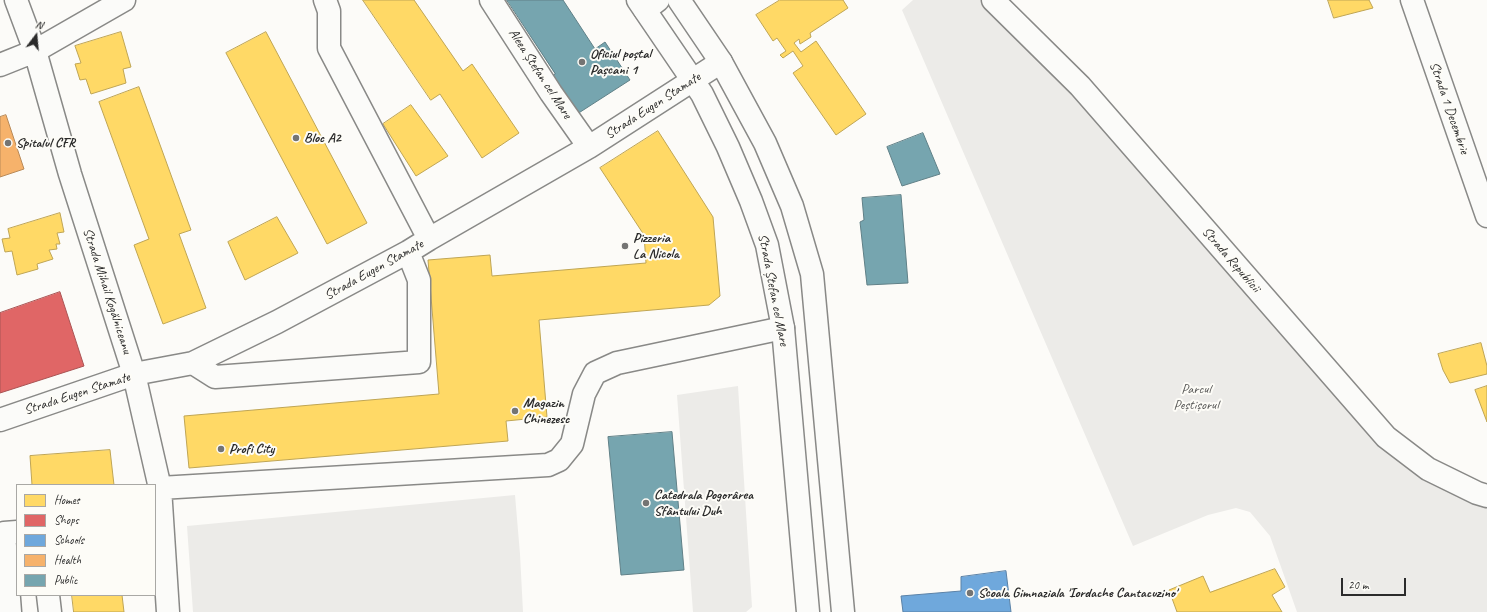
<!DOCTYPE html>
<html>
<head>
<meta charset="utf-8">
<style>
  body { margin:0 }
  #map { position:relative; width:1487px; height:612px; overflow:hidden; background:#fcfbf8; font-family:Caveat,sans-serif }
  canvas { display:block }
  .legend { position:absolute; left:16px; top:484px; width:140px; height:112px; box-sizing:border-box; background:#fdfcf7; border:1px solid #a9a8a5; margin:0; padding:5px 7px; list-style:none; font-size:12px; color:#2b2b2b }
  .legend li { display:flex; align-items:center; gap:8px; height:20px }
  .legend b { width:20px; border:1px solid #a9a8a5 }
  .north { position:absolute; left:16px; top:16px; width:40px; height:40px; -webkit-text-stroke:3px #fdfcf7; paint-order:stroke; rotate:16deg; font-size:11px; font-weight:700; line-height:16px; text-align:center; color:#2b2b2b }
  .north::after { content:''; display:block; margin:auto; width:14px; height:18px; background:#2b2b2b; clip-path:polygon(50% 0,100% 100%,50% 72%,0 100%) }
  .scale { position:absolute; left:1341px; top:578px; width:65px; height:18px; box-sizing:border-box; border:2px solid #2b2b2b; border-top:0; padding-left:5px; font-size:12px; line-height:14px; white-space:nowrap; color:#2b2b2b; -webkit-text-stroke:3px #fdfcf7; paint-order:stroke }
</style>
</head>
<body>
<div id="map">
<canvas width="1487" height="612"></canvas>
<ul class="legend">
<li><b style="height:11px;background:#ffd966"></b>Homes</li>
<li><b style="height:11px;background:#e06666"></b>Shops</li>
<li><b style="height:11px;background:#6fa8dc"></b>Schools</li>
<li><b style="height:11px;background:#f6b26b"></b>Health</li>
<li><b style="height:11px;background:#76a5af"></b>Public</li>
</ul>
<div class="north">N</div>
<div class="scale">20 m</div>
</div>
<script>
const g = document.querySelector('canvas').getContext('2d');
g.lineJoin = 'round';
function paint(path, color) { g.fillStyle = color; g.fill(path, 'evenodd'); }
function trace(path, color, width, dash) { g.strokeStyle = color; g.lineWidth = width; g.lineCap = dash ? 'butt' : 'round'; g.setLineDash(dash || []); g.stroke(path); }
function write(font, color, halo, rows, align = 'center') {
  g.font = font + ' Caveat,sans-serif'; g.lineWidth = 4; g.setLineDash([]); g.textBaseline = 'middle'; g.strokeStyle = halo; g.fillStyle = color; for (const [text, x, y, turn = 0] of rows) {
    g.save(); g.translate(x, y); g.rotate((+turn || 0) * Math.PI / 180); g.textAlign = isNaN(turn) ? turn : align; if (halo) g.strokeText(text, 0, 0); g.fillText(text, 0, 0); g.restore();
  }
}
paint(new Path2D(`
  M913 0H993L1386 437 1487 496V612H1297L1270 536 1250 512 1236 508 1208 515 1133 546 902 10Z
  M738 386 752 607 746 612H693L677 395Z
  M515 495 520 554 523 612H193L187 526Z`), '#ecebe8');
const homes = new Path2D(`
  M363 0H414L463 71 472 64 519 133 482 158 440 94 431 100Z
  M780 0H843L848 8 810 33 811 37 800 44 799 39 794 43 801 52 816 41 866 114 836 135 793 73 803 66 793 51 783 58 780 55 786 51 777 38 773 41 756 15Z
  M1328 0H1369L1373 8 1334 18Z
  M121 32 131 67 123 69 126 83 91 94 86 79 80 80 75 64 81 63 75 46Z
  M266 32 367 223 327 244 226 53Z
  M139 87 191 230 179 234 206 308 163 324 134 245 149 239 99 102Z
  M411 105 448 156 416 176 383 124Z
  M658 131 713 217 720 296 709 305 539 320 547 417 506 421 508 441 189 468 184 416 439 394 428 260 490 255 492 276 646 263 644 235 600 168Z
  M60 213 64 232 57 233 60 244H56L57 249 49 250 53 259 37 264 38 269 17 275 12 251 5 252 2 239 10 238 8 229Z
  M277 217 298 253 245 280 228 242Z
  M1481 343 1487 366V374L1450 383 1443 370 1438 354Z
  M1487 386V422L1475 390Z
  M110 450 114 485H32L30 456Z
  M1275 569 1285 587 1272 595 1282 612H1177L1169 590 1203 576 1210 592Z
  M72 595H122L124 612H74Z`);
paint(homes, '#ffd966');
trace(homes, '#bfa554', 1);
const shops = new Path2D(`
  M60 292 84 366 0 393V313Z`);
paint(shops, '#e06666');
trace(shops, '#aa5454', 1);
const schools = new Path2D(`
  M1006 571 1011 612H903L901 596 961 591V577Z`);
paint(schools, '#6fa8dc');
trace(schools, '#5b82a7', 1);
const health = new Path2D(`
  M6 115 24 169 0 177V117Z`);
paint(health, '#f6b26b');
trace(health, '#b98a58', 1);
const public = new Path2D(`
  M507 0H563L595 49 605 42 630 80 574 116 549 78 555 74Z
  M923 133 940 174 902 186 887 147Z
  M901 195 908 283 867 285 860 222 864 220 862 198Z
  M672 432 684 570 621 575 608 437Z`);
paint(public, '#76a5af');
trace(public, '#608087', 1);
const minor = new Path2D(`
  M16 0 35 51 70 174 134 374 160 488 168 612
  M325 0 329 11V48L429 239
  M491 0 551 93 589 147
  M993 0 1080 86 1386 437 1428 469 1477 493 1487 496
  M1412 0 1487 216
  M645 10 658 0
  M0 65 35 51 124 0
  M193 363 215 377 419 362V280L408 252
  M0 420 134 374 193 363 277 322 408 252 429 239 589 147 721 62
  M160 488 548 465 559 460 572 444 584 394 595 373 617 363 783 328
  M48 595 50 612
  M10 612 4 533 17 532`);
const secondary = new Path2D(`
  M638 0 702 94 728 147 751 201 767 245 783 328 808 612
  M679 0 721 62 765 143 792 206 812 274 843 612`);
trace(minor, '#898987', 25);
trace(secondary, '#898987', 25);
trace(minor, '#fbfbf9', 22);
trace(secondary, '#fbfbf9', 22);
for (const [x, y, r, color] of [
  [582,62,4,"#747473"],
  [296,138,4,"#747473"],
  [8,143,4,"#747473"],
  [625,246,4,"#747473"],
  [515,411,4,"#747473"],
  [221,449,4,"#747473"],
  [646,503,4,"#747473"],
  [970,593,4,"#747473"]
]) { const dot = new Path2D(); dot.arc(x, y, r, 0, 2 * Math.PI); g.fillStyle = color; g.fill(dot); trace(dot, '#fdfcf7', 1.5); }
write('bold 14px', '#2b2b2b', '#fdfcf7', [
  ["Oficiul poștal",590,54],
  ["Pașcani 1",590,70],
  ["Bloc A2",304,138],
  ["Spitalul CFR",16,143],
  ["Pizzeria",633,238],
  ["La Nicola",633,254],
  ["Magazin",523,403],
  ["Chinezesc",523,419],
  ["Profi City",229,449],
  ["Catedrala Pogorârea",654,495],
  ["Sfântului Duh",654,511],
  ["Scoala Gimnaziala 'Iordache Cantacuzino'",978,593]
], 'left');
write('14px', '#2b2b2b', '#fdfcf7', [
  ["Aleea Ștefan cel Mare",540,74,57],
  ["Strada Eugen Stamate",653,106,-33],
  ["Strada 1 Decembrie",1449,108,71],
  ["Strada Republicii",1231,260,49],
  ["Strada Eugen Stamate",374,270,-29],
  ["Strada Ștefan cel Mare",773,290,79],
  ["Strada Mihail Kogălniceanu",107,291,72],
  ["Strada Eugen Stamate",77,394,-18]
]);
write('14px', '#585857', '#fdfcf7', [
  ["Parcul",1196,389],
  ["Peștișorul",1196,405]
]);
</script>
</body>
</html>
